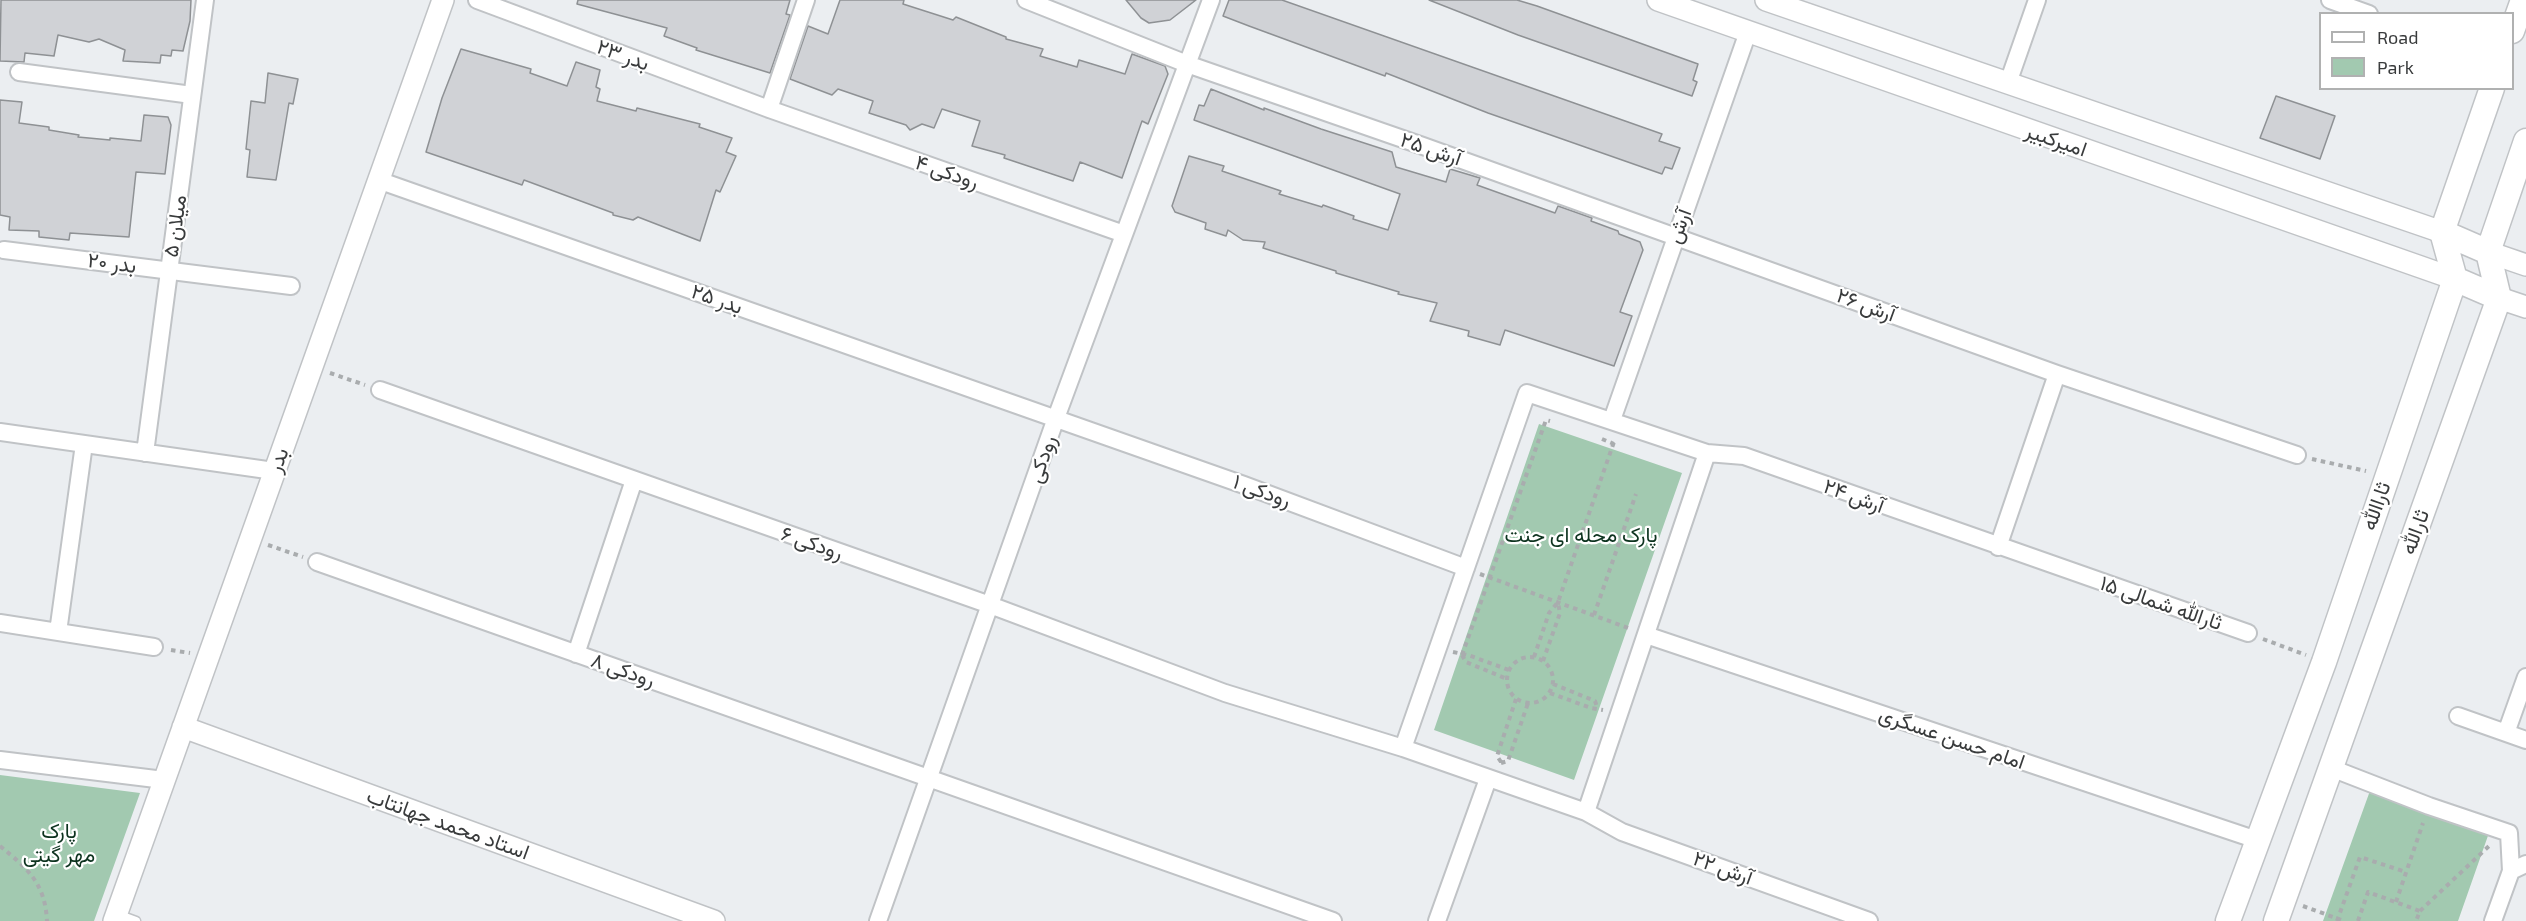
<!DOCTYPE html>
<html>
<head>
<meta charset="utf-8">
<style>
  body { margin:0 }
  #map { position:relative; width:2526px; height:921px; overflow:hidden; background:#ebeef1; font-family:"Exo 2",sans-serif }
  canvas { display:block }
  .legend { position:absolute; left:2319px; top:12px; width:195px; height:78px; box-sizing:border-box; background:#fff; border:2px solid #b0b1b1; margin:0; padding:8px 10px; list-style:none; font-size:18px; color:#393b3c }
  .legend li { display:flex; align-items:center; gap:12px; height:30px }
  .legend b { width:30px; border:2px solid #b0b1b1 }
</style>
</head>
<body>
<div id="map">
<canvas width="2526" height="921"></canvas>
<ul class="legend">
<li><b style="height:8px;background:#fff"></b>Road</li>
<li><b style="height:16px;background:#a2c9b0"></b>Park</li>
</ul>
</div>
<script>
const g = document.querySelector('canvas').getContext('2d');
g.lineJoin = 'round';
function paint(path, color) { g.fillStyle = color; g.fill(path, 'evenodd'); }
function trace(path, color, width, dash) { g.strokeStyle = color; g.lineWidth = width; g.lineCap = dash ? 'butt' : 'round'; g.setLineDash(dash || []); g.stroke(path); }
function write(font, color, halo, rows, align = 'center') {
  g.font = font + ' "Exo 2",Vazirmatn,sans-serif'; g.lineWidth = 4.5; g.setLineDash([]); g.textBaseline = 'middle'; g.strokeStyle = halo; g.fillStyle = color; for (const [text, x, y, turn = 0] of rows) {
    g.save(); g.translate(x, y); g.rotate((+turn || 0) * Math.PI / 180); g.textAlign = isNaN(turn) ? turn : align; if (halo) g.strokeText(text, 0, 0); g.fillText(text, 0, 0); g.restore();
  }
}
paint(new Path2D(`
  M1539 424 1682 473 1574 780 1434 730Z
  M0 775 140 793 94 921H0Z
  M2371 788 2490 830 2458 921H2323Z`), '#a2c9b0');
const building = new Path2D(`
  M1 0H191L190 21 183 51 172 50 171 56 161 55 160 63 123 61 125 50 99 39 89 42 58 35 54 56 25 53 24 62 0 61Z
  M578 0H790L786 14 790 15 770 73 696 50 697 48 664 36 667 28 577 4Z
  M840 0H904L903 4 953 20 956 17 1006 37V39L1043 49 1040 56 1077 67 1079 60 1125 74 1132 54 1165 66 1168 74 1148 124 1142 121 1122 178 1080 162 1073 181 1004 158 1005 155 972 146 980 121 942 109 934 128 922 124 910 130 906 125 869 113 873 101 838 89 832 95 790 79 808 26 828 34Z
  M1126 0H1196L1170 20 1149 23 1141 18Z
  M1229 0H1282L1662 134 1659 141 1680 148 1672 169 1665 167 1662 174 1488 113 1386 73 1385 76 1249 26 1223 16Z
  M1429 0H1517L1537 6 1698 64 1693 80 1697 82 1692 96 1518 35Z
  M461 49 531 69 530 73 567 86 576 62 600 70 596 87 600 89 597 101 636 111 637 108 700 124 699 127 732 138 726 152 736 156 720 192 716 190 700 241 638 217 633 220 613 215V213L524 180 522 185 426 152 442 98Z
  M268 73 298 79 293 104 289 103 276 180 247 177 250 150 246 149 251 101 265 103Z
  M1211 89 1264 110V108L1321 129 1392 152 1396 167 1446 182 1450 169 1480 178 1477 185 1555 213 1558 206 1592 218 1591 221 1618 231 1619 234 1640 242 1643 250 1620 312 1632 316 1614 366 1505 330 1500 345 1468 336 1469 331 1430 321 1437 303 1398 294 1399 292 1336 273V271L1263 248 1265 242 1243 240 1228 230 1226 236 1205 229 1206 223 1175 212 1172 206 1189 156 1224 166 1222 171 1281 191 1279 194 1322 207 1323 205 1354 216 1353 219 1388 230 1400 194 1194 120 1199 105 1204 106Z
  M2276 96 2335 116 2320 159 2260 138Z
  M0 100 22 102 19 123 49 127V130L79 135 78 137 110 140V138L141 141 144 115 168 117 171 125 165 174 136 172 129 237 70 233 69 240 39 237V231L9 230 10 217 0 215Z`);
paint(building, '#d0d2d6');
trace(building, '#8e9194', 1.5);
const service = new Path2D(`
  M117 914 136 921`);
const minor = new Path2D(`
  M477 0 769 109 1124 234
  M1026 0 1187 64 1423 146 2057 374 2297 455
  M2330 0 2369 14
  M19 72 192 95
  M2008 83 2037 0
  M769 109 806 0
  M378 180 1244 485 1466 568
  M4 250 291 286
  M380 390 990 605 1225 693 1403 748
  M1527 393 1707 453 1586 812 1403 748Z
  M1612 420 1748 32
  M0 432 274 471
  M145 453 205 0
  M1707 453 1744 456 2248 633
  M1998 547 2057 374
  M317 562 1333 921
  M0 623 154 647
  M58 632 84 444
  M1646 635 2257 840
  M576 654 634 480
  M2458 716 2526 740
  M2506 733 2526 677
  M0 760 164 780
  M2331 768 2429 806 2509 833 2511 871
  M1586 812 1622 832 1869 921
  M878 921 1056 418 1211 0
  M1437 921 1488 779
  M2493 921 2511 871 2526 864`);
const tertiary = new Path2D(`
  M1658 0 2455 279
  M1766 0 2442 232
  M2488 252 2526 265
  M2499 298 2526 307
  M183 727 714 921
  M114 921 443 0`);
const secondary = new Path2D(`
  M2512 31 2523 0
  M2442 232 2488 252
  M2455 279 2499 298
  M2228 921 2324 662 2455 279 2442 232 2492 88
  M2276 921 2499 298 2488 252 2526 141`);
trace(service, '#c0c3c6', 11);
trace(minor, '#c0c3c6', 20);
trace(tertiary, '#c0c3c6', 24);
trace(secondary, '#c0c3c6', 27);
trace(new Path2D(`
  M330 373 365 385
  M1602 439 1614 444
  M2312 459 2366 471
  M268 545 303 557
  M1480 574 1631 629
  M1594 615 1636 494
  M2263 639 2306 655
  M171 650 190 653
  M1453 652 1468 655 1509 670
  M1462 655 1546 420 1550 421
  M1462 655 1466 662 1507 679
  M1507 680a23 23 0 1 1 46 0a23 23 0 1 1-46 0Z
  M1534 657 1549 613 1558 602 1614 442
  M1543 661 1560 613 1558 603
  M1553 684 1595 701 1597 707
  M1550 693 1591 708 1603 710
  M1501 762 1497 756 1516 699
  M1501 763 1508 761 1528 703
  M0 846C28 869 45 883 47 921
  M2396 902 2423 823
  M2303 906 2344 921
  M2420 911 2489 846
  M2337 921 2360 857 2406 872
  M2358 921 2368 892 2420 911 2416 921`), '#a9acae', 4, [4.5, 4.5]);
trace(service, '#fff', 8);
trace(minor, '#fff', 16);
trace(tertiary, '#fff', 21);
trace(secondary, '#fff', 24);
write('21px', '#393b3c', '#fff', [
  ["بدر ۲۳",623,55,20],
  ["امیرکبیر",2056,140,19],
  ["آرش ۲۵",1431,149,19],
  ["رودکی ۴",947,172,19],
  ["میلان ۵",175,226,-82],
  ["آرش",1679,226,-70],
  ["بدر ۲۰",112,263,7],
  ["بدر ۲۵",717,299,19],
  ["آرش ۲۶",1866,305,20],
  ["رودکی",1042,459,-71],
  ["بدر",278,460,-70],
  ["رودکی ۱",1262,491,20],
  ["آرش ۲۴",1854,496,20],
  ["ثاراالله",2376,506,-71],
  ["ثارالله",2415,532,-70],
  ["رودکی ۶",812,543,19],
  ["ثارالله شمالی ۱۵",2161,603,19],
  ["رودکی ۸",623,670,19],
  ["امام حسن عسگری",1952,738,19],
  ["استاد محمد جهانتاب",448,824,20],
  ["آرش ۲۲",1723,868,20]
]);
write('21px', '#0d331f', '#fff', [
  ["پارک محله ای جنت",1581,535],
  ["پارک",59,831],
  ["مهر گیتی",59,855]
]);
</script>
</body>
</html>
